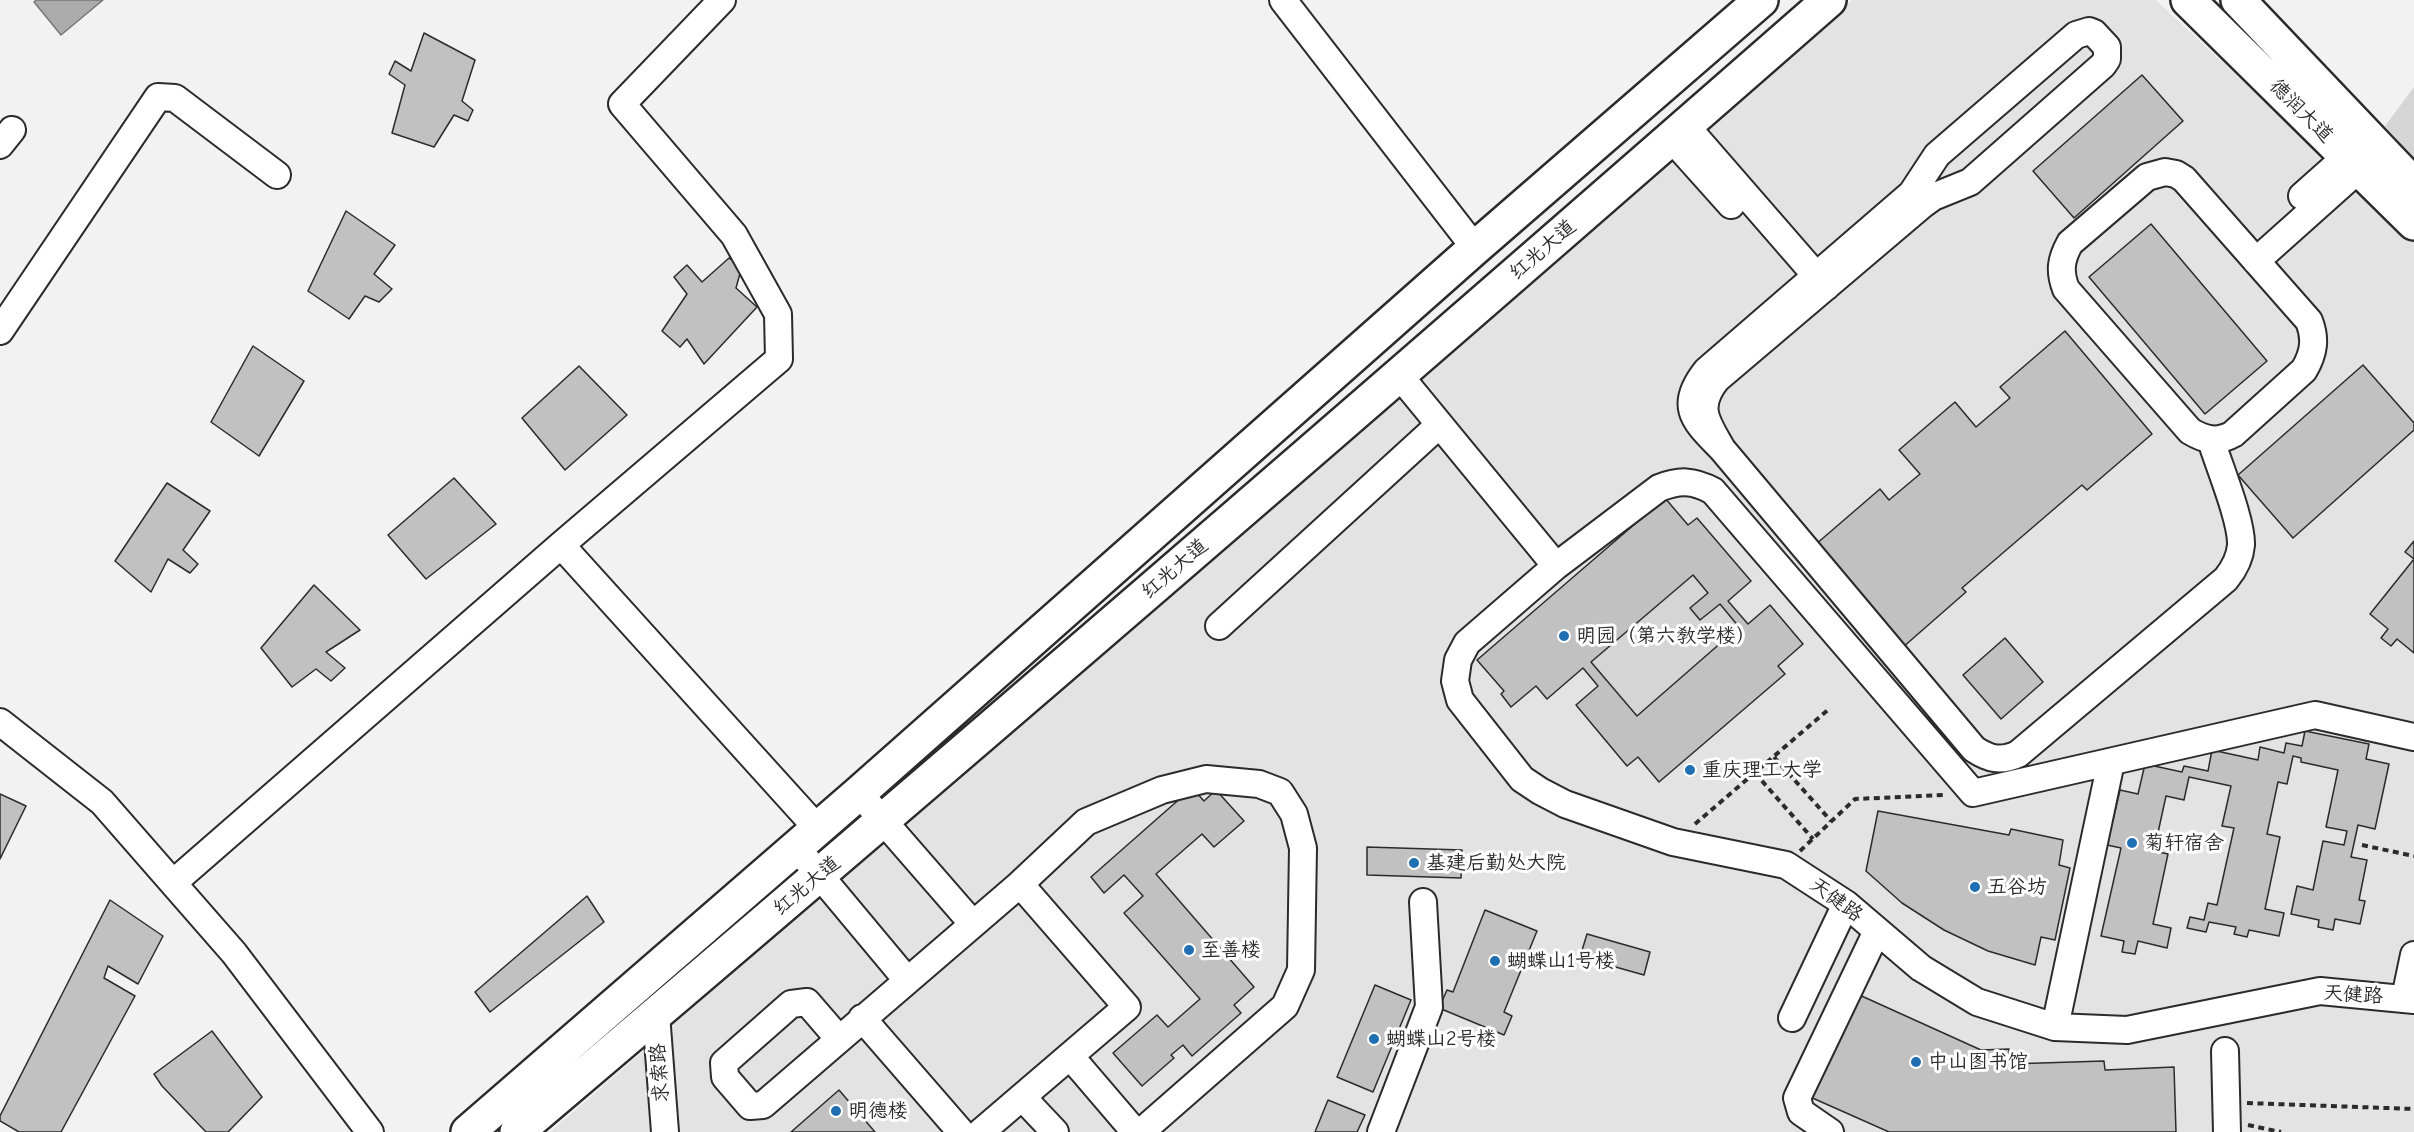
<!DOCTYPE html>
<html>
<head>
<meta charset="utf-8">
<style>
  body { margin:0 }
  canvas { display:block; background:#f2f2f2 }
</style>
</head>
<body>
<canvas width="2414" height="1132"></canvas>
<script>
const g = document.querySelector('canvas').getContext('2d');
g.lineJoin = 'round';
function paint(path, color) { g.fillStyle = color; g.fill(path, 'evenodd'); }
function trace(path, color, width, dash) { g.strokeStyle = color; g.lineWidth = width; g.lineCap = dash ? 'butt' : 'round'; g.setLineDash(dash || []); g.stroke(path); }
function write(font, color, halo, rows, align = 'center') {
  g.font = font + ' "Comic Neue","LXGW WenKai TC",sans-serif'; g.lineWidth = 6; g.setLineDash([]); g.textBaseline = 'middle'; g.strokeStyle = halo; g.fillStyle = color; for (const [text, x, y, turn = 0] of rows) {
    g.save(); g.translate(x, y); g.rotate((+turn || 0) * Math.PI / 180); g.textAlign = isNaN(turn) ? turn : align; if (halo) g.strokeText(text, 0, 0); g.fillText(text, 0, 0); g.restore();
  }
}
paint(new Path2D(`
  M1852 0H2156L2414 242V1132H550Z`), '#e3e3e3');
paint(new Path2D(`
  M2414 87V158L2385 126Z
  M1693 575 1708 593 1690 608 1700 620 1720 604 1739 627 1637 716 1591 662Z`), '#d5d5d5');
const water = new Path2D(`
  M36 0H103L61 35 34 2Z`);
paint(water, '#ababab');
trace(water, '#787878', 1.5);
const building = new Path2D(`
  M424 33 475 60 462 101 473 110 468 121 454 115 434 147 392 133 405 85 389 74 395 61 411 71Z
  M2142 75 2183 121 2074 218 2033 171Z
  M346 211 395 245 374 274 392 289 379 302 365 296 349 319 308 291Z
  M2151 224 2267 361 2205 414 2089 277Z
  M729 258 742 266 736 288 757 307 704 364 687 339 680 347 662 331 687 294 674 277 687 265 702 282Z
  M2065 331 2152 434 2087 490 2082 485 1962 588 1966 592 1902 648 1815 545 1880 489 1889 500 1920 474 1899 450 1955 402 1976 427 2010 398 2000 387Z
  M253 346 304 381 259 456 211 422Z
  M2363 365 2414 423V430L2293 538 2238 475Z
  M579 366 627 415 565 470 522 418Z
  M454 478 496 524 426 579 388 535Z
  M167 483 210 511 183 550 198 564 190 573 168 559 151 592 115 561Z
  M1665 498 1688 525 1697 518 1751 581 1728 601 1748 624 1770 605 1803 644 1778 666 1785 674 1659 782 1638 757 1627 766 1576 705 1598 686 1583 668 1547 699 1536 686 1511 707 1501 694 1504 691 1477 660ZM1693 575 1708 593 1690 608 1700 620 1720 604 1739 627 1637 716 1591 662Z
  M2414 541V653L2397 639 2391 646 2381 638 2388 629 2370 614 2414 559 2405 552Z
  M314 585 360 630 326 652 345 668 331 681 316 669 292 687 261 648Z
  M2005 638 2043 682 2001 719 1963 675Z
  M2305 731 2369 744 2366 759 2389 764 2375 829 2358 825 2351 857 2367 860 2359 900 2365 901 2360 924 2335 919 2333 930 2318 927 2319 920 2291 914 2297 886 2313 890 2323 841 2344 845 2347 831 2326 827 2338 770 2301 762V758L2293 756 2287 784 2278 782 2267 834 2280 837 2265 909 2284 913 2279 936 2249 930 2247 937 2234 934 2236 927 2209 922 2206 932 2187 928 2190 917 2204 920 2208 903 2217 905 2234 828 2222 826 2231 786 2189 777 2184 800 2166 796 2154 851 2168 854 2153 924 2171 928 2167 948 2138 941 2135 954 2122 952 2124 941 2101 936 2121 848 2107 845 2120 790 2138 794 2145 764 2182 772 2184 766 2208 771 2212 750 2258 760 2260 747 2284 753 2286 743 2302 746Z
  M1192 788 1204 801 1216 790 1244 821 1214 847 1202 834 1156 874 1254 987 1234 1005 1241 1013 1192 1056 1183 1045 1171 1055 1174 1058 1142 1086 1113 1053 1157 1015 1168 1027 1200 999 1124 913 1143 896 1124 875 1104 893 1091 877Z
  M0 794 26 806 0 859Z
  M1878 811 2009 835 2011 829 2063 840 2059 865 2070 868 2055 940 2041 937 2035 965 1988 951 1944 930 1902 903 1866 871Z
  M1367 847 1462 850 1461 878 1367 875Z
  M587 896 604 922 490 1012 475 992Z
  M110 900 163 936 138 984 108 966 104 978 135 996 61 1132H19L0 1121V1116Z
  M1485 910 1537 931 1504 1012 1512 1016 1504 1035 1439 1008 1447 990 1453 992Z
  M1587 934 1650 952 1644 975 1580 957Z
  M1375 985 1411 1000 1373 1092 1337 1077Z
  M1855 993 1981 1050 2009 1049V1064L2104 1061 2105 1070 2174 1067 2176 1132H1889L1808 1096Z
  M212 1031 262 1097 228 1132H206L162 1086 154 1074Z
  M839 1090 875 1132H791Z
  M1328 1100 1365 1115 1357 1132H1315Z`);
paint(building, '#c1c1c1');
trace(building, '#2b2b2b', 1.5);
const minor = new Path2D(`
  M1283 0 1475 248
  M2089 31 2094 33 2107 47V59L2103 65 1970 182 1933 197 1922 205 1717 379C1694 408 1707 422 1722 449 1695 421 1677 407 1707 370L1912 193 1937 155 2076 35Z
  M1686 126 1826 287
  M1671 138 1731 205
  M0 145 12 130
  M2165 172 2176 174 2184 179 2309 321C2316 339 2314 353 2304 370L2233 434C2217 443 2205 440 2190 431L2066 289C2059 271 2061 259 2070 243L2147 177Z
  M2302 196 2347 156
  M2256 261 2359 169
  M0 331 158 97 175 98 277 175
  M1399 375 1556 566
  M1722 449 1974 749C1989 759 2001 762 2018 754L2226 579C2234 569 2240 559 2241 545 2242 521 2219 466 2211 440
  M561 545 817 828
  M1219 626 1439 425
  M0 722 102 802 234 953 370 1132
  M2414 737 2315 715 1973 793 1713 491C1693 480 1679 480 1659 488L1556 566 1467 643 1458 660 1455 681 1460 700 1522 779 1540 791 1565 804 1673 842 1786 865 1846 904 1921 968 1977 1002 2055 1027 2127 1030 2320 991 2414 1000
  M859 793 973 924
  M796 847 907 980
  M173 883 561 545 779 359 778 314 734 235 622 104 722 0
  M1020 884 1086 822 1162 790 1206 779 1259 784 1280 792 1294 814 1303 848 1301 970 1285 1006 1141 1132
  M2405 998 2414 955
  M656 1014 665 1132
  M862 1018 961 1132
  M1792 1018 1846 904
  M2055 1027 2111 762
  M839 1039 807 1002 791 1004 724 1063 725 1077 750 1106 763 1105 1020 884 1127 1007 981 1132
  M2225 1051 2227 1132
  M1070 1056 1135 1132
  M1022 1097 1055 1132
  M1381 1132 1429 1007 1423 902
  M1830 1132 1801 1112 1797 1098 1877 931`);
const major = new Path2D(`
  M2188 0 2414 223
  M2238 0 2414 185
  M468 1132 859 793 1475 248 1761 0
  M517 1132C958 758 1394 381 1829 0`);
trace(minor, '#2b2b2b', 30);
trace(major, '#2b2b2b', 38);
trace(new Path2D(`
  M1774 757 1831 821
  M1755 773 1813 839
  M1695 824 1829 709
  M2362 845 2414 856
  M1800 851 1855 799 1945 795
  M2247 1103 2414 1109
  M2248 1125 2281 1132`), '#2b2b2b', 4, [6, 4.5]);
trace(minor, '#fff', 26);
trace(major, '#fff', 33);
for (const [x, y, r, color] of [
  [1564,636,6,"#1f6fb2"],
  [1690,770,6,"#1f6fb2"],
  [2132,843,6,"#1f6fb2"],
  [1414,863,6,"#1f6fb2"],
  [1975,887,6,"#1f6fb2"],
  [1189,950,6,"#1f6fb2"],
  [1495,961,6,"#1f6fb2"],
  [1374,1039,6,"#1f6fb2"],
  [1916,1062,6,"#1f6fb2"],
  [836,1111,6,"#1f6fb2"]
]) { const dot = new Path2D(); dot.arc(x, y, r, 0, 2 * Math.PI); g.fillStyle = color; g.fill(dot); trace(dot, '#fff', 2); }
write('20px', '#2b2b2b', '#fff', [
  ["德润大道",2301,111,45],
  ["红光大道",1543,250,-41],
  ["红光大道",1175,569,-41],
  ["红光大道",807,886,-40],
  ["天健路",1836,900,36],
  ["天健路",2353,995,3],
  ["求索路",660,1073,-94]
]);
write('20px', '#2b2b2b', '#fff', [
  ["明园（第六教学楼）",1576,636],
  ["重庆理工大学",1702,770],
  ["菊轩宿舍",2144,843],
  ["基建后勤处大院",1426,863],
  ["五谷坊",1987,887],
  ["至善楼",1201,950],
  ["蝴蝶山1号楼",1507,961],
  ["蝴蝶山2号楼",1386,1039],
  ["中山图书馆",1928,1062],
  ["明德楼",848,1111]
], 'left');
</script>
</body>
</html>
